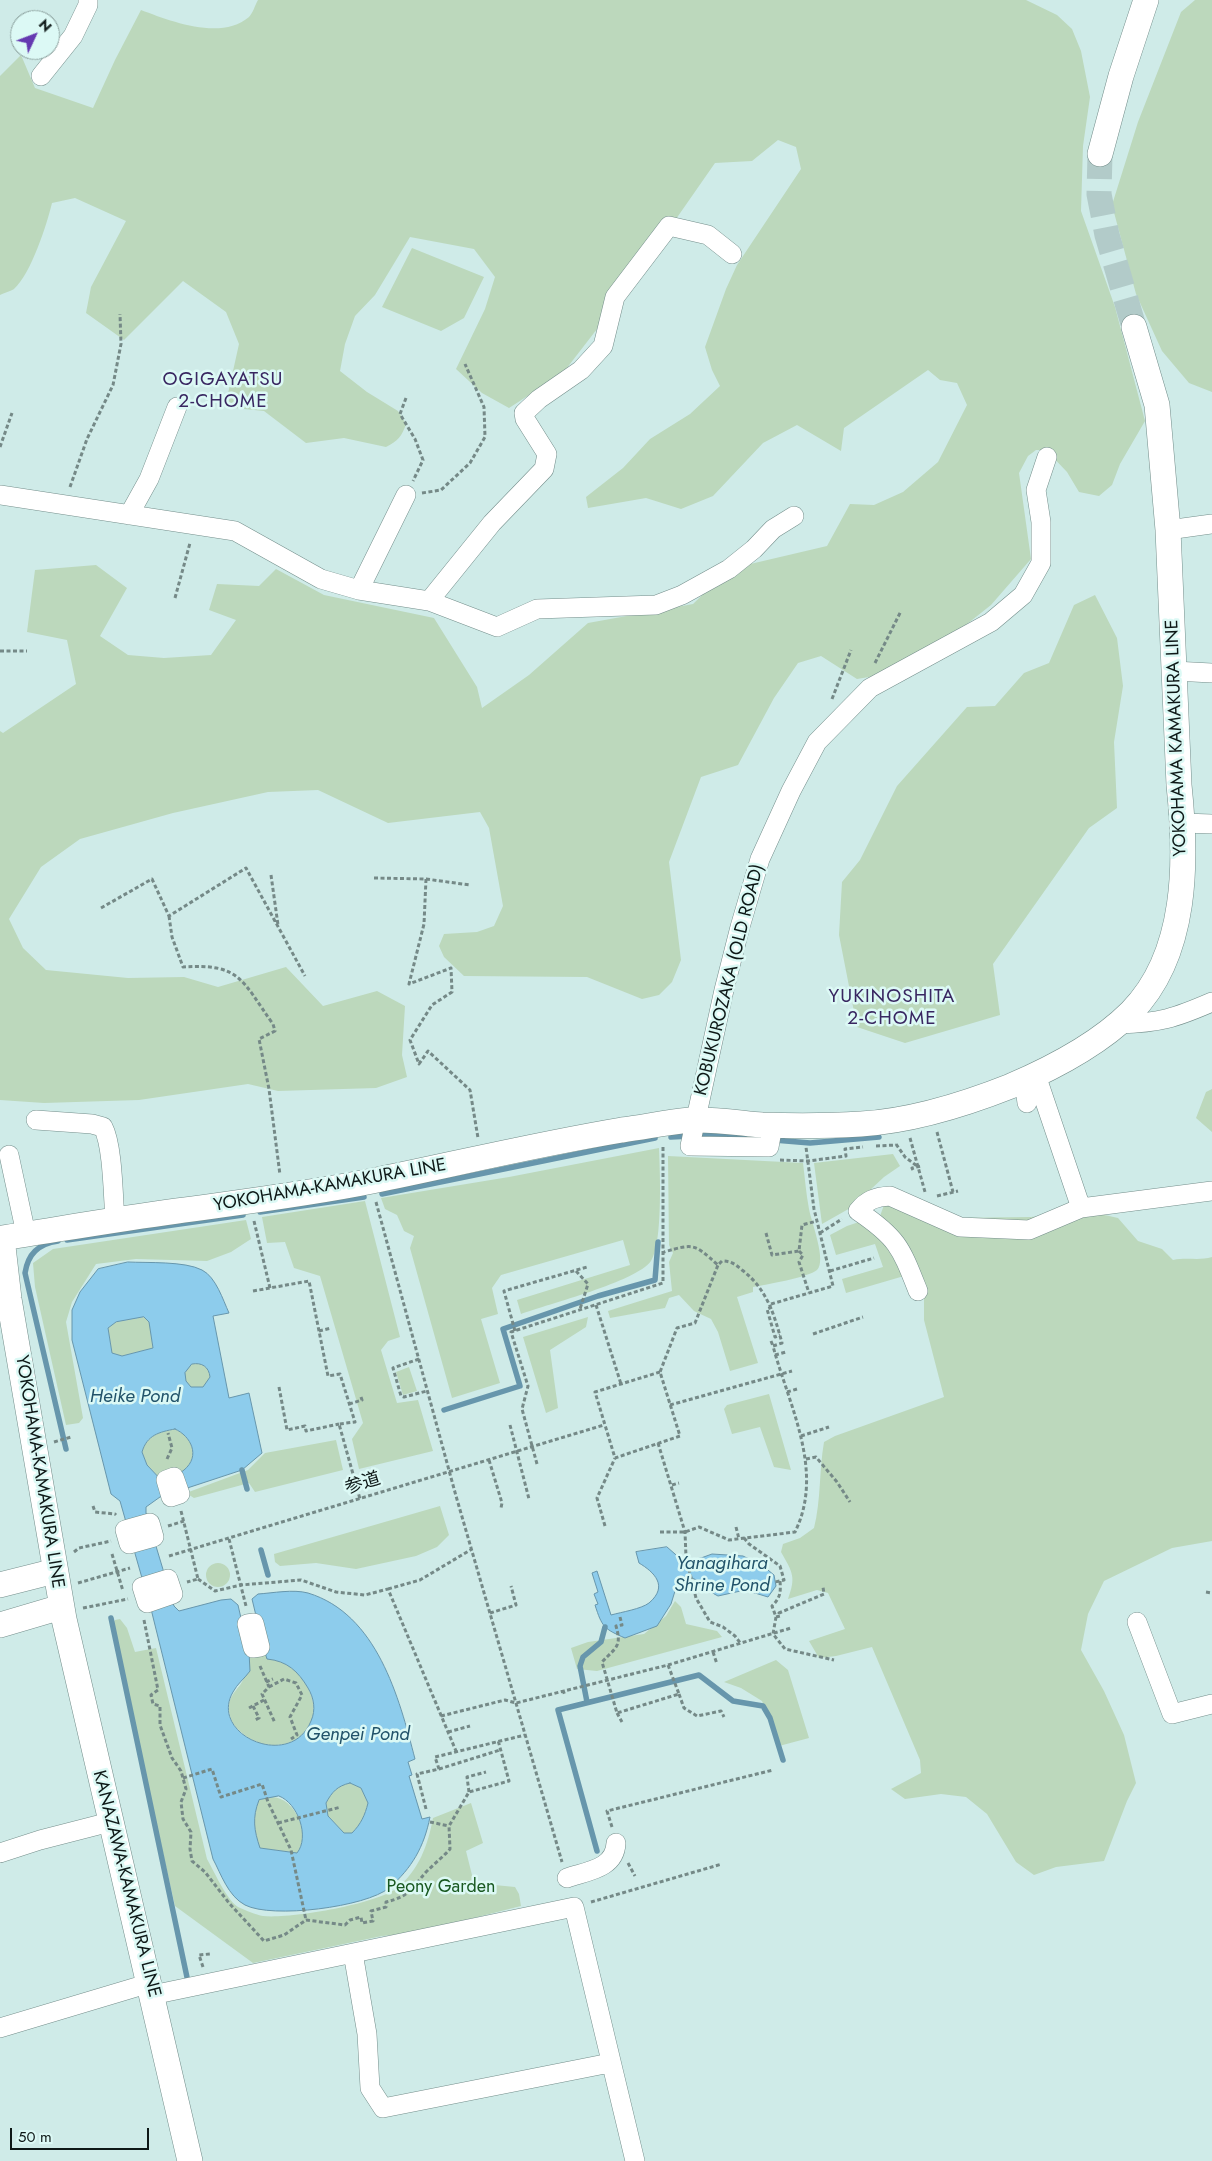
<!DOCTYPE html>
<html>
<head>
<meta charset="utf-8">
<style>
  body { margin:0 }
  #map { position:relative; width:1212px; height:2161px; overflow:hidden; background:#cfebe8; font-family:Jost,sans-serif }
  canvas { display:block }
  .north { position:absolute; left:10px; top:10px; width:50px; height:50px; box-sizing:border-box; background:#dcf9f5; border:1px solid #8a9f9c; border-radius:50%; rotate:47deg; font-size:14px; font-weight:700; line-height:20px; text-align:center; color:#0e1817 }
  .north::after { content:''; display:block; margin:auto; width:18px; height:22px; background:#6539b1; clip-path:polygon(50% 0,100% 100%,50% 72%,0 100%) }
  .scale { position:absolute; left:10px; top:2128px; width:139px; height:22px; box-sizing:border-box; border:2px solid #0e1817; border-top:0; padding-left:6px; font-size:15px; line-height:18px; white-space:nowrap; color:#0e1817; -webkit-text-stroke:4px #dcf9f5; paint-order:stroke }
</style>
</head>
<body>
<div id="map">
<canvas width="1212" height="2161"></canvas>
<div class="north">N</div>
<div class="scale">50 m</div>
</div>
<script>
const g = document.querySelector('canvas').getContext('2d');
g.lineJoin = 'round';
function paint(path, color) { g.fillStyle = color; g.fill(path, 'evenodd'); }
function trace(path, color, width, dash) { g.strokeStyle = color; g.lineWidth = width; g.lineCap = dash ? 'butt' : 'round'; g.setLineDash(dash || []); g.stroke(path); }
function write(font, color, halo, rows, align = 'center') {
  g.font = font + ' Jost,"Noto Sans JP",sans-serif'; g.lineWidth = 5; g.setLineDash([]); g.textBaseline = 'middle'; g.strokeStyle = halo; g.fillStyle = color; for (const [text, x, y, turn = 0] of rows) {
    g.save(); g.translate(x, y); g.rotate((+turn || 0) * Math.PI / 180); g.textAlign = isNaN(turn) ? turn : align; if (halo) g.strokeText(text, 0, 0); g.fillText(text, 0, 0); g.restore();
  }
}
paint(new Path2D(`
  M258 0H1026L1057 15 1072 29 1081 51 1090 97 1083 146 1081 211 1115 307 1145 421 1120 464 1112 485 1099 496 1079 492 1067 472 1046 450H1036L1028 456 1019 473 1031 559 991 605 962 628 881 675 857 679 821 656 798 663 774 698 738 765 701 777 669 862 681 960 672 982 659 995 642 999 587 977 464 976 444 957 439 946 444 934 477 932 494 926 503 906 489 828 480 812 388 823 318 790 268 792 173 813 80 839 41 867 9 919 23 948 46 970 128 978 184 977 218 987 286 967 323 1006 377 991 405 1006 402 1055 407 1077 376 1088 278 1091 248 1084 139 1100 44 1103 0 1100V731L3 733 76 684 67 640 27 632 35 570 96 565 127 588 100 636 128 655 164 658 211 655 236 620 209 610 217 584 259 586 276 569 324 595 434 618 477 687 482 708 529 675 588 623 693 604 729 569 827 546 850 504 874 505 903 492 938 462 967 405 957 383 940 380 928 370 844 428 841 451 797 425 763 443 713 496 681 509 646 498 588 508 586 497 623 468 650 439 690 414 720 386 712 370 705 347 726 289 737 265 801 169 796 147 778 140 752 161 715 163 621 298 563 373 509 408 482 393 456 369 485 309 495 277 474 249 410 237 375 295 355 316 345 344 340 371 367 392 398 411 406 424C402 436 398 441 386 447L344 438 306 443 264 411 225 407 239 344 226 312 183 281 124 340 86 313 91 287 126 221 75 198 52 203C47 224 31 274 14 289 11 291 4 293 0 295V76L21 55 35 88 93 108 115 60 141 10C170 21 221 41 249 17 253 13 255 5 258 0Z
  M1195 0H1212V392L1189 383 1162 351 1136 294 1112 205 1138 122 1181 12Z
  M412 248 484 277 464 318 441 331 382 307Z
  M1095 595 1117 638 1123 686 1114 742 1117 808 1089 828 993 964 1000 1015 905 1043 857 1027 839 935 842 882 860 860 897 786 967 707 995 706 1024 673 1049 663 1074 605Z
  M1212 1089V1132L1196 1118 1206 1092Z
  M659 1148C660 1172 663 1243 651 1261 636 1282 548 1304 521 1314L517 1300 630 1265 623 1240 501 1275 492 1288 498 1314 481 1319 500 1383 452 1398 410 1248 414 1236 404 1231 397 1215 385 1209 381 1198 509 1177Z
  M893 1154 900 1166 884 1177 852 1207 822 1224 814 1163Z
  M668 1156 803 1163C805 1178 806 1194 809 1209 811 1221 827 1261 817 1270 809 1277 765 1285 753 1287V1292L737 1297 758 1363 730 1371 718 1332 711 1319 694 1311 679 1295 669 1298 665 1308 610 1318 608 1311 672 1291 669 1262 673 1253 669 1245Z
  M365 1201 400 1337 388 1341 381 1350 397 1403 418 1400 433 1451 359 1469 352 1439 363 1423 320 1276 294 1268 285 1242 267 1243 262 1217Z
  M897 1202 951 1218 1031 1217 1087 1211 1118 1218 1138 1241 1162 1249 1173 1260C1187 1257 1199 1261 1212 1257V1541L1172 1548 1104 1581 1088 1614 1081 1650 1104 1691 1124 1735 1136 1783 1127 1801 1104 1861 1056 1867 1034 1875 1016 1862 987 1814 966 1797 941 1794 905 1799 891 1789 921 1773 920 1760 872 1647 836 1656 819 1658 809 1641 845 1629 828 1593 817 1590 788 1599C796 1577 793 1573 781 1552L783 1544 800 1538 814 1528C821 1500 819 1471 824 1442L835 1436 944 1397 924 1320V1297L900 1251 876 1227 884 1205Z
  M246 1220 251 1239 231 1252 207 1261 136 1259 96 1264 72 1302 66 1322 83 1418 79 1423 66 1425 35 1287 33 1263 53 1249Z
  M859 1222 888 1243 904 1276 846 1293 842 1279 883 1267 875 1244 836 1255 830 1235 847 1226Z
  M144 1317 150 1322 153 1348 122 1356 112 1353 108 1328 116 1322Z
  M588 1317 586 1327 550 1350 558 1408 546 1413 523 1337Z
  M184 1376a13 13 0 1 1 26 0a13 13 0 1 1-26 0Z
  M409 1367 417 1391 403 1395 396 1372Z
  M769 1394 791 1470 774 1467 760 1427 732 1434 724 1409 727 1405Z
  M175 1429C191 1436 201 1456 184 1470 178 1475 171 1479 164 1483L147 1465 142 1452C147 1435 159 1432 175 1429Z
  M336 1440 343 1470 255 1492 249 1483 194 1498 186 1493 248 1470 265 1453Z
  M440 1506 449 1535 437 1547 416 1556 356 1569 316 1563 280 1566 275 1562 274 1554Z
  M206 1575a12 12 0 1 1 24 0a12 12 0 1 1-24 0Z
  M675 1601 681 1607 686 1624 717 1631 722 1637 597 1671 577 1669 571 1648 588 1642 644 1634 666 1616Z
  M120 1619 127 1628 135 1652 156 1648 207 1859C214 1871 226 1899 238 1907 245 1910 256 1915 263 1916 290 1919 377 1904 397 1888 419 1870 428 1845 433 1818L471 1803 483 1843 466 1851 474 1883 515 1887 519 1894 521 1906 414 1933 382 1936 253 1963 175 1906 114 1639 113 1623 115 1620Z
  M262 1643 267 1658C285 1661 297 1669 306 1685 334 1731 278 1765 241 1732 233 1726 228 1716 229 1705 230 1695 237 1690 242 1682 246 1675 247 1661 249 1652Z
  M776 1660 788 1670 809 1738 779 1746 762 1701 741 1688 724 1682Z
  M350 1783 361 1788 368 1803C365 1815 361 1824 352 1834L344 1833 328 1816 326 1803C332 1792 337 1785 350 1783Z
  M271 1797C294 1796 312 1834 297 1853L259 1848C254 1830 252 1818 259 1799Z`), '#bcd8bc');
const water = new Path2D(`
  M128 1262C147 1263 185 1261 202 1270 216 1277 223 1300 229 1313L213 1316 229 1398 249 1393 262 1453 242 1470 160 1497 146 1507V1513L174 1606 179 1611 221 1600 231 1599 238 1605 243 1627 258 1624 252 1599 258 1594C273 1593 293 1589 308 1593 377 1614 399 1697 415 1759L408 1762 412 1775 409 1776 422 1819 430 1817C424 1847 412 1868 389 1888 366 1907 272 1919 245 1905 228 1896 221 1874 213 1859L152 1613 120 1501 111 1494 72 1340V1310L80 1292 98 1269ZM144 1317 149 1322 153 1348 122 1356 112 1353 108 1328 116 1322ZM192 1364C202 1362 209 1367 210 1377L203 1387H191L186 1381 185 1373ZM175 1429C191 1436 201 1456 184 1470 178 1475 171 1479 164 1483L147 1465 142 1452C147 1435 159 1432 175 1429ZM262 1643 267 1659C287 1661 298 1671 308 1688 314 1698 316 1710 311 1721 291 1771 208 1735 233 1692 237 1684 245 1678 250 1671L249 1652ZM350 1783 361 1788 368 1803C365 1815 361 1824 352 1833H344L328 1816 326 1803C332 1792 337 1786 350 1783ZM279 1796C298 1803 310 1837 297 1853L260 1848C254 1830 252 1818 259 1800Z
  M667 1547 683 1561 701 1558 712 1554 743 1556 763 1566 774 1575 776 1586 768 1597 745 1590 718 1596C707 1591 703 1582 692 1578L675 1591 671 1604 657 1626 625 1638C604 1629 602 1627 595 1605L598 1604 594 1594 598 1592 592 1573 597 1571 611 1615C622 1612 641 1609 649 1603 669 1586 654 1572 639 1563L636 1552Z`);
paint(water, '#8dccec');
trace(water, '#6796ac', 1);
trace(new Path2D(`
  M671 1137 712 1135 745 1138
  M774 1140 810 1143 879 1137
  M382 1194 655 1138
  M260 1212 364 1197
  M67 1240 243 1215
  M58 1241C38 1244 28 1254 25 1273L66 1449
  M444 1410 520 1386 503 1329 598 1296 655 1280 658 1242
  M242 1470 247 1489
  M261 1550 268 1575
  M111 1618 188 1982
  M587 1702 580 1666 583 1657 601 1642 605 1627
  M597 1851 558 1710 699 1675 733 1701 763 1706 770 1718 783 1760`), '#6796ac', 5.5);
trace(new Path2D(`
  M1100 154 1099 194 1107 235 1134 327`), '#b2cbc9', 25, [25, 12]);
const minor = new Path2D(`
  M41 76 73 36 88 5V0
  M0 495 235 531 321 579 359 590 429 601 497 627 537 609 656 605 682 595 729 569 754 549 773 529 794 516
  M129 515 149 479 177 407
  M1168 530 1212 524
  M359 590 406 495
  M429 601 492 523 544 469 547 454 525 419 524 413 539 399 581 370 603 346 615 297 669 226 708 235 732 254
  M1174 671 1212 673
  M1183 823 1212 824
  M1119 1024C1160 1023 1175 1018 1212 1002
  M1036 1075 1081 1208 1212 1191
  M1024 1080 1027 1103
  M36 1120 92 1124 103 1127C113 1146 113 1196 115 1220
  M773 1125 769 1147 690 1146 724 990 740 927 760 859 791 791 817 742 870 688 991 622 1023 595 1041 563V522L1036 490 1047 457
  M9 1155 26 1234
  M918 1291C901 1248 898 1238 858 1211 867 1200 875 1197 890 1196L960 1227 1029 1230 1081 1208
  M174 1477 180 1494 171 1497 166 1480Z
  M150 1523 154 1537 129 1544 125 1530Z
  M168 1579 173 1594 147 1603 142 1587Z
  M1137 1622 1172 1714 1212 1704
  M254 1623 260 1647 253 1648 247 1624Z
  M0 1853 40 1840 110 1822
  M567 1878C587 1871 615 1869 616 1843
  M353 1953 367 2034 370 2088 383 2108 610 2063
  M152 1995 574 1907 635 2161
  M0 2028 150 1983`);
const major = new Path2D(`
  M1100 154 1121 76 1146 0
  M0 1585 55 1571
  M0 1625 61 1607
  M190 2161 64 1619 9 1299 2 1238C60 1229 118 1219 177 1211 242 1202 308 1194 372 1181 455 1164 538 1144 622 1130 645 1127 668 1122 691 1120 714 1119 739 1123 762 1125 794 1126 828 1126 861 1124 912 1121 963 1105 1011 1086 1053 1068 1098 1045 1131 1012 1188 954 1187 860 1179 785L1168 530 1157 405 1134 327`);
trace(minor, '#748e8b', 20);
trace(major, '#748e8b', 26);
trace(new Path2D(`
  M406 398 400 414 415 439 423 460 413 481
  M0 447 12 413
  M70 487 87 439 113 385 121 344 120 314
  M422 493 441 490 470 463 485 437 484 407 465 364
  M175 598 190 543
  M0 651H27
  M875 663 901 611
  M832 699 851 650
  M271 875 278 925
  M374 878 426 879 424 924 409 984 451 968 452 992 432 1005 410 1040 419 1064 428 1051 470 1090 478 1138
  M426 879 470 885
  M101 908 152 879 169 916 246 868 305 976
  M169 916 172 937 183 967C241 963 242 981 273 1024L275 1031 259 1039 269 1089 280 1175
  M937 1132 953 1192
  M910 1138 925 1192
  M896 1144 905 1157 917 1166
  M876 1146 896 1145
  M780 1160 808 1161 846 1156 845 1149 863 1147
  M913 1170 912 1168 921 1166
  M937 1196 958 1191
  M376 1202 456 1496 562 1862
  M254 1221 270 1288
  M766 1233 772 1255 799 1251 802 1225 817 1221
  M820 1233 842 1219
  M799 1251 803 1255 799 1262 809 1293
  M576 1271 588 1284 580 1309
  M830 1271 874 1258
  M253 1291 309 1281 328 1376 340 1374 355 1422 339 1424 360 1499
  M771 1304 833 1286 814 1209 806 1147
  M596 1305 621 1384
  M772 1307 767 1309 775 1337 780 1335
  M319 1331 331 1328
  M515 1331 504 1291 587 1267
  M813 1334 863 1317
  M771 1341 773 1346
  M775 1355 786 1352
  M419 1359 393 1368 401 1396 404 1397 427 1391
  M660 1372 595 1392 615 1458 680 1436 660 1372 677 1328 695 1323 718 1265
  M279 1387 287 1430 305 1426 306 1431 339 1424
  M787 1392 797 1389
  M349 1404 362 1400 361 1397
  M670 1405 792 1371
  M510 1425 529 1499
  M801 1436 829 1427
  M54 1442 71 1437
  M658 1443 685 1532 686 1557 696 1598 710 1622 723 1627 735 1636 741 1644
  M167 1459 172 1448 168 1433
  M806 1459 816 1457 837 1482 850 1502
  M489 1460 502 1503 501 1508
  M537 1464 522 1409 528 1386 511 1332 663 1283V1145
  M672 1485 679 1483
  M93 1506 95 1512 115 1514 116 1515
  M181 1511 198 1579 187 1582
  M168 1526 184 1521
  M605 1526 597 1498 615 1458
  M736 1527 739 1539
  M660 1532H685L699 1527 729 1540 795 1532C825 1471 789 1406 773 1346L782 1343C774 1314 767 1289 742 1270 735 1264 731 1261 722 1261L718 1265C694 1244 695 1243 664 1252
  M744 1538 749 1544 780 1566 784 1580 775 1582
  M229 1539 246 1606
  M74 1552 79 1548 111 1541
  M112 1554 123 1591
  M169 1556 604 1425
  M198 1579 215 1591 241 1585 301 1580 336 1592 365 1595 388 1589 456 1751
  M780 1581C781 1593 780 1598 772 1606L776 1617 773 1634 785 1649 834 1660
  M78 1583 130 1568
  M388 1589 420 1580 472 1549
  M1206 1592 1212 1593
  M83 1608 128 1599
  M490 1613 516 1605 511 1586
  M620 1617 622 1625 616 1626C622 1647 616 1647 602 1662L617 1713 679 1694 668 1665
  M776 1617 780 1616 779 1613 824 1594 823 1587
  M144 1620 158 1690 151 1695 153 1704 160 1706V1725L172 1758 181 1771 186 1789 181 1802 183 1819 191 1832 190 1849 192 1861 205 1872 229 1903 264 1941 284 1935 306 1920 345 1925 350 1920 361 1917 362 1923 373 1921 371 1911 386 1907V1902C410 1896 411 1889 426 1872 434 1864 443 1857 450 1849L449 1826 469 1792 509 1781 498 1740
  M713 1652 717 1664
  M260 1666 269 1687 262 1694 275 1723
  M266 1682 273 1679
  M269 1687 284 1679 296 1683 302 1695 290 1717 297 1735 291 1739
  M563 1690 565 1696
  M679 1694 684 1708 697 1716 721 1711 724 1717
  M253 1706 259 1718 255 1720
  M249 1708 264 1700
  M617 1713 622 1722
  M441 1716 505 1700 516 1703 668 1665 791 1628
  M448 1732 470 1726
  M439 1769 500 1750
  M183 1778 212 1769 221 1797 262 1784 268 1802 291 1850 306 1920
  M469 1792 467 1777 486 1772
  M426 1809 417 1774 439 1769 435 1757 525 1735
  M430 1822 449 1826
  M278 1823 341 1807
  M612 1827 607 1811 773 1770
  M628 1863 635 1876
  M591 1902 722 1864
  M203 1967 199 1955 210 1954`), '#758987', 3, [4, 2.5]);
trace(minor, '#fff', 19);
trace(major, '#fff', 25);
write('18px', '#0e1817', '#dcf9f5', [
  ["YOKOHAMA KAMAKURA LINE",1177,738,-92],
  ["KOBUKUROZAKA (OLD ROAD)",730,980,-76],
  ["YOKOHAMA-KAMAKURA LINE",330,1186,-10],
  ["YOKOHAMA-KAMAKURA LINE",39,1472,81],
  ["参道",363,1484,-17],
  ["KANAZAWA-KAMAKURA LINE",126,1884,76]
]);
write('18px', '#195921', '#dcf9f5', [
  ["Peony Garden",441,1888]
]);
g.letterSpacing = '1px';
write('19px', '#392761', '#dcf9f5', [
  ["OGIGAYATSU",223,380],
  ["2-CHOME",223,402],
  ["YUKINOSHITA",892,997],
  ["2-CHOME",892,1019]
]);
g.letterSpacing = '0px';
write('italic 19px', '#22536a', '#dcf9f5', [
  ["Heike Pond",135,1397],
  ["Yanagihara",722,1564],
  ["Shrine Pond",722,1586],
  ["Genpei Pond",358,1735]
]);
</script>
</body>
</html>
